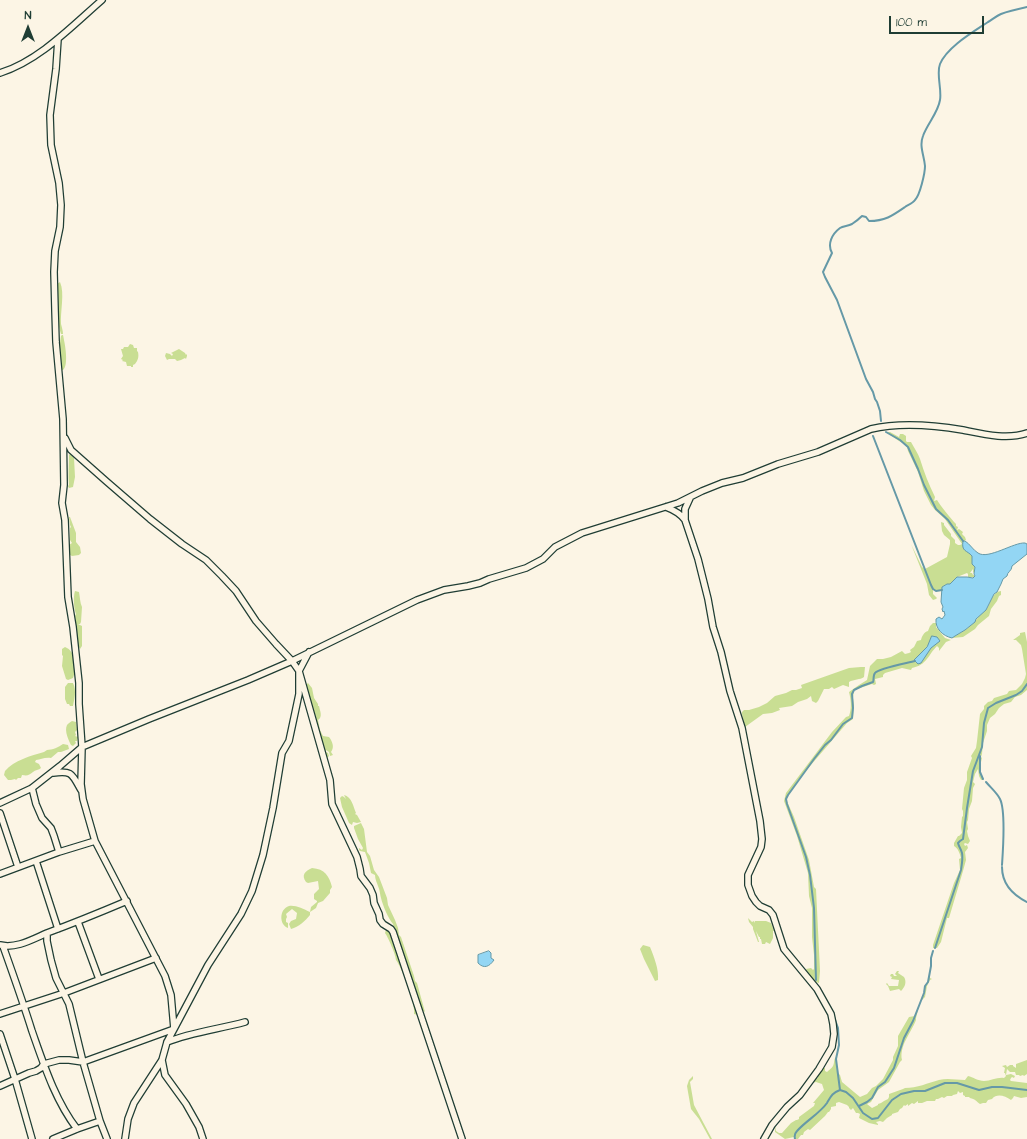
<!DOCTYPE html>
<html>
<head>
<meta charset="utf-8">
<style>
  body { margin:0 }
  #map { position:relative; width:1027px; height:1139px; overflow:hidden; background:#fcf5e5; font-family:"Architects Daughter",sans-serif }
  canvas { display:block }
  .north { position:absolute; left:8px; top:8px; width:40px; height:40px; -webkit-text-stroke:3px #fcf5e5; paint-order:stroke; rotate:0deg; font-size:11px; font-weight:700; line-height:16px; text-align:center; color:#1f3d34 }
  .north::after { content:''; display:block; margin:auto; width:14px; height:18px; background:#1f3d34; clip-path:polygon(50% 0,100% 100%,50% 72%,0 100%) }
  .scale { position:absolute; left:889px; top:16px; width:95px; height:18px; box-sizing:border-box; border:2px solid #1f3d34; border-top:0; padding-left:5px; font-size:12px; line-height:14px; white-space:nowrap; color:#1f3d34; -webkit-text-stroke:3px #fcf5e5; paint-order:stroke }
</style>
</head>
<body>
<div id="map">
<canvas width="1027" height="1139"></canvas>
<div class="north">N</div>
<div class="scale">100 m</div>
</div>
<script>
const g = document.querySelector('canvas').getContext('2d');
g.lineJoin = 'round';
function paint(path, color) { g.fillStyle = color; g.fill(path, 'evenodd'); }
function trace(path, color, width, dash) { g.strokeStyle = color; g.lineWidth = width; g.lineCap = dash ? 'butt' : 'round'; g.setLineDash(dash || []); g.stroke(path); }
paint(new Path2D(`
  M60 282C65 293 60 312 61 324 62 328 63 331 63 334H61C56 319 57 300 57 284Z
  M62 335H63C65 344 69 365 63 370H62L61 368 59 349 61 336Z
  M130 344 133 345 134 348H137V351L136 350 138 352C139 357 138 360 135 364L133 365V367H131V366H127L126 362 122 361 123 360 121 359 123 356 121 349H123L124 347H128Z
  M179 349 185 353 186 355 187 354V356L186 359 185 358 181 360 177 361 175 359H169L167 360 165 356 166 353 170 354 172 356 173 354 171 353Z
  M886 432H890L899 437 900 434H903L906 436V441L907 442H911C914 448 918 453 920 459 924 472 929 485 935 497L934 501 937 500C940 505 951 519 956 524V526L958 527 957 530 959 529 963 532 962 534 965 537 966 540 964 541 972 556V564L975 567 974 573 973 572V569L970 573H972L973 575H974V577H968V574L967 573 957 577 950 584H947L942 587V590C939 592 936 591 933 589V594L937 598 936 599 933 600 929 595 927 584 911 544 922 567 925 569 947 557 950 544V540L944 535 942 531 941 522 944 523V525L951 534V536L955 540V543L958 545H960L962 544 945 519 935 510 931 505 924 491 918 472 908 451 907 447 903 443 899 441Z
  M70 454 74 458 75 477 73 487 69 488 68 486 69 485C68 475 69 466 69 455Z
  M69 517H70L76 533V542L80 547 81 553 79 555 72 556 70 555 69 545 72 543 70 540V528L71 527 70 525Z
  M75 591 79 592C80 597 80 603 82 607L81 622 80 624H78L82 626V646L80 649 78 645 75 616 76 614C74 609 73 597 75 591Z
  M1001 591V595L999 596 997 601 991 609 989 616 978 625 975 629 963 637 952 638C956 635 961 633 965 630 970 627 973 623 977 619 979 615 983 613 986 610 991 603 992 592 1001 591Z
  M933 623H936V627L945 638 951 640 946 642 939 651V648L937 646C928 655 927 665 912 668L911 670 902 668 885 673 883 675V677L875 679 876 684 874 685 872 684 854 690 853 698 854 705 853 719 847 723 798 780 786 799 794 817 809 860 814 887 816 889 820 971 819 983C812 982 809 974 806 969L811 968 813 970 814 969V955L812 937V908L809 896 808 873 797 836 784 801 786 793 832 732 846 717 849 716C852 708 851 700 849 692L859 685 867 680 870 666 877 659H883L891 657 902 651 905 654 909 653 911 652 910 650 914 647 917 641 921 640C922 636 924 632 928 631L930 626Z
  M1025 632 1027 642V690L1021 695 1015 697 1011 702 1004 704 999 708 995 714 990 718 987 725V731L983 743 982 754 981 757 982 758C980 766 979 771 983 779V780H981L979 776 978 769 975 774 973 782 975 784 973 788 972 801 969 809 968 820 967 822 968 829 967 831 968 836 970 841 968 844 965 843 964 844 965 846 967 845 968 848 965 852 966 860 963 871 949 918H947L941 942 937 948H933V945L954 883 960 870 959 859 961 858C960 854 958 848 954 846V843L958 836H959L962 833 961 827 962 817 963 816V811L962 809 964 788 967 780V772L972 758 971 756 976 748 977 741 980 714 984 709V706L988 702 992 701 994 698 1007 694 1009 691 1016 690 1022 684 1025 678 1026 674 1022 649 1021 645 1016 640H1013L1020 635V633Z
  M65 647C76 651 77 669 73 678L68 680 66 679 62 666 63 656 62 655V649Z
  M861 667H865L864 677C860 680 854 679 849 682V687L843 685 834 689 832 687 829 689H824L818 701 816 703 812 701 811 696 807 699 798 702 792 706 779 708 780 710 772 713 763 714 745 727 742 714V712L744 710H749L759 707 767 703 775 696 786 693 792 690H796L802 688 801 685 849 668Z
  M68 683H73C77 691 74 700 73 706H70L69 704H67L65 699V687Z
  M308 683 312 688 314 698 318 704V706H319C320 711 323 717 318 720L320 730 323 736 329 737C332 741 335 747 331 752L333 755 330 756 329 752 326 750V752L328 753 329 756 327 758 317 725 315 716 305 686Z
  M72 721 76 722 77 730 75 732 76 735 75 736 78 737 77 741H75L76 743 73 746 71 745C69 741 64 731 67 725 68 724 70 722 72 721Z
  M63 744 68 745 69 749 61 752H58L51 758C44 757 41 760 36 760L35 762 39 764 41 768C39 770 35 770 33 772 29 775 28 776 22 775L21 778H18L16 780 15 779 11 780H8L4 775 5 771C14 760 31 756 44 752L47 750C52 750 59 747 63 744Z
  M344 795C352 797 353 806 356 813L355 814 357 815 361 822 357 823 353 822 352 825 349 823 342 807 340 798 342 796 344 797 346 799Z
  M361 823 364 829 367 852 370 856 374 870 379 877 387 898 388 905 395 920 398 928 399 935 401 937 414 976 415 981 417 983 425 1012 422 1010 420 1005V1003L413 987 393 924C388 918 383 906 381 898 380 895 380 890 378 886 377 883 375 879 375 875L371 873 369 863 365 852 360 851 359 850V848L362 850 363 848 358 839 354 828V826Z
  M312 868C325 869 329 876 332 887L330 890V893L323 901 318 903 316 908 310 912V915C305 921 299 927 291 929L289 924 291 921 296 919 297 913 292 909 286 914 287 917 286 919V922L288 923V928C279 925 279 909 289 906 296 905 303 909 310 912L311 907 317 902V901L314 899V894L319 889 318 881 308 883 306 882C301 875 305 871 312 868Z
  M748 918 752 922 754 921V923L755 921H766L771 923 774 931H773V938L770 944 766 942 765 944H762L761 939H760V937H759L756 931 759 942H758L753 929V927L749 922Z
  M386 930 391 932 418 1015 414 1014C416 1004 402 968 396 960 396 955 388 937 385 933Z
  M643 945 650 947C654 957 659 969 658 980L655 981 644 959 640 949Z
  M930 970V978L932 979 930 980 927 986 925 997 920 1002 916 1018V1020C911 1033 899 1046 902 1060L900 1062 889 1082 878 1090 871 1102 867 1104 872 1108 878 1105V1104L881 1103 884 1101 888 1099 889 1097V1094L903 1089 905 1088C917 1088 928 1083 939 1080 948 1078 956 1080 965 1080L968 1076C973 1077 978 1081 984 1081 991 1081 997 1077 1004 1078L1006 1076 1005 1073H1004L1005 1068 1002 1066 1006 1065 1007 1067 1010 1065H1013V1066L1016 1068V1064L1027 1060V1074L1024 1076 1023 1075 1020 1076 1019 1075H1016L1015 1072H1010L1007 1069 1006 1075 1011 1074 1015 1076 1014 1078 1012 1077 1011 1078 1010 1080 1011 1081 1027 1083V1097L1021 1098 1014 1096 1013 1098 1011 1100C1005 1096 997 1093 992 1099L988 1100 986 1103H983L980 1104C976 1101 975 1099 970 1098L969 1097H965V1096L963 1095V1092L960 1093 958 1091 957 1094 953 1095 952 1096H947L944 1098 942 1097 938 1099H936L935 1101H927L922 1103H918V1101L914 1104 912 1103 908 1106V1104L905 1106 904 1105 902 1108 900 1109 898 1112 892 1114V1115L887 1118 883 1122 880 1121 876 1122 878 1124V1125L869 1123 859 1118 860 1114 858 1113H856L853 1108 851 1110 849 1108V1107L847 1105 839 1102 836 1103V1106L831 1107V1109L829 1112H828L825 1116 810 1130 808 1129 804 1132 803 1135H801L798 1139H794V1137L785 1139 775 1132V1126L776 1131 779 1133H782L791 1123 796 1120H797L799 1119V1117L814 1106 815 1103H813L824 1090 822 1084 816 1082 812 1083V1079L818 1078 817 1074 823 1066V1068H825V1071L827 1072C829 1070 832 1068 833 1066 835 1062 833 1059 837 1056L836 1059 837 1072 840 1075 842 1082 860 1097 867 1094 872 1088 876 1086 883 1079 893 1060V1057L898 1046V1036L909 1017 915 1016 924 993 925 986 928 982Z
  M897 971H899L898 973 904 977C907 982 905 987 901 991L899 989 890 991 888 986 886 984 887 983 889 986H898L899 980 891 979 892 977 890 976 891 974H893L894 976H897L895 974Z
  M693 1076V1079L690 1082 694 1105 712 1139H710L699 1119 691 1109 688 1092 687 1086 689 1080Z`), '#c9de93');
const water = new Path2D(`
  M963 541H965C970 544 973 550 978 553 988 560 1014 542 1025 543L1027 544V554L1012 566C1012 571 1007 572 1007 576L1003 579 1001 584 997 592 994 594 986 610 976 619 975 622 965 630 955 636 952 638C943 636 935 629 936 619L939 617 942 619 945 615 944 611 943 612 942 609 943 607 941 602 942 587 947 584H950L957 577H967L973 578 975 576 974 574 975 567 972 564V556C967 550 961 552 963 541Z
  M932 636 937 637 940 641 931 648 921 663 918 664 914 660 927 647Z
  M489 951 491 953V958L494 960C489 967 484 969 478 963V955Z`);
paint(water, '#93d6f4');
trace(water, '#6599a7', 1);
trace(new Path2D(`
  M881 421 880 411 877 402 875 399 873 392 866 379 837 300 825 277 823 272 832 253C827 244 832 234 840 228 843 226 848 226 852 224 855 222 859 219 862 216L866 217 869 221C885 221 892 216 905 207 908 205 913 203 915 200 920 195 925 173 925 166 924 155 919 146 923 136 927 124 938 113 940 100 942 89 936 74 940 64 947 47 973 32 988 22 992 20 996 16 1001 14 1009 11 1018 9 1027 7
  M886 432 900 440 908 447 918 469 924 485 936 509 948 520 963 541
  M873 436 931 585 933 589 936 591 942 590
  M980 756V772L983 779
  M986 782C991 788 997 793 1000 799 1006 811 1003 850 1002 865
  M1002 867C1002 884 1013 895 1027 902
  M935 948 961 870C962 864 963 858 962 853 961 849 959 847 958 843L960 841 963 839 967 808 973 771 982 747 984 723 988 708 996 703 1016 695 1022 691 1027 684
  M816 980 814 908 810 875 806 857 787 804 786 799 788 795 814 759 825 745 831 740 843 724 852 718 853 708 852 694 854 690 862 686 873 682C874 680 873 675 875 673 879 668 908 663 915 661
  M834 1017 838 1028 839 1045 836 1059 840 1090
  M859 1106 867 1102 872 1098 878 1087 885 1082 894 1068 904 1038 913 1021 924 993 925 986 928 982 931 966V958L933 951
  M795 1139C794 1135 795 1133 797 1131 807 1120 819 1114 827 1103 831 1096 832 1093 840 1090L846 1092 853 1098 863 1113 872 1119 878 1118 892 1100 901 1094 914 1091H925L945 1083H957L979 1090 992 1087H1002L1027 1090`), '#6599a7', 2);
const street = new Path2D(`
  M58 39 56 69 50 115 51 145 59 183 61 205 60 227 55 251 54 272 55 310 56 342 63 419 64 485 62 503 65 520 68 597 73 627 79 683V704L82 747 81 784 83 799 95 841 165 976 171 995 174 1029 167 1042 162 1060 134 1103 128 1119 125 1139
  M0 73C39 61 72 26 102 0
  M65 438 71 450 106 481 150 519 182 544 206 560 222 576 236 591 256 621 276 644 292 661 299 671 326 766 330 780 332 804 357 857 360 869 361 876 370 888 373 895 374 903 379 914 380 920 383 924 391 929 393 932 462 1139
  M690 498 685 509V520L698 559 708 599 713 627 721 652 730 691 742 728 760 821 762 839 761 847 748 875V885L752 896 756 902 760 906 769 910 773 915 784 949 817 989 831 1014 833 1024 834 1034 832 1047 819 1069 800 1095 787 1107 772 1125 764 1139
  M666 507C674 510 680 513 685 520
  M53 773C72 770 72 774 81 790
  M32 788 36 804 42 818 51 828 54 836 59 852
  M0 803 32 788 60 766 82 747 149 719 248 680 292 661 417 600 444 590 468 586 480 583 489 579 526 568 543 559 555 547 582 533 678 503 702 491 722 483 743 478 778 464 818 452 871 429C901 422 933 425 963 430 983 434 1007 440 1027 433
  M0 813 18 867
  M36 861 58 929
  M0 874 59 852 95 841
  M78 922 99 979
  M47 933V941L51 960 56 978 69 1004 83 1062 100 1121
  M0 945C16 949 33 939 47 933 74 923 101 912 127 901
  M3 946C13 974 23 1002 32 1031 44 1065 55 1100 77 1129
  M0 1014 64 993 156 958
  M0 1034 15 1079 32 1139
  M167 1042C192 1032 220 1029 245 1022
  M162 1060 165 1075 186 1104 199 1127 203 1139
  M0 1086 29 1073 36 1071 41 1068 44 1064 59 1060H69L83 1062 174 1029 208 965 241 914 252 891 263 855 273 808 282 753 289 741 295 713 299 694V671L309 652
  M53 1139 77 1129 100 1121 107 1139`);
trace(street, '#1f3d34', 8);
trace(street, '#fcf5e5', 5.5);
</script>
</body>
</html>
